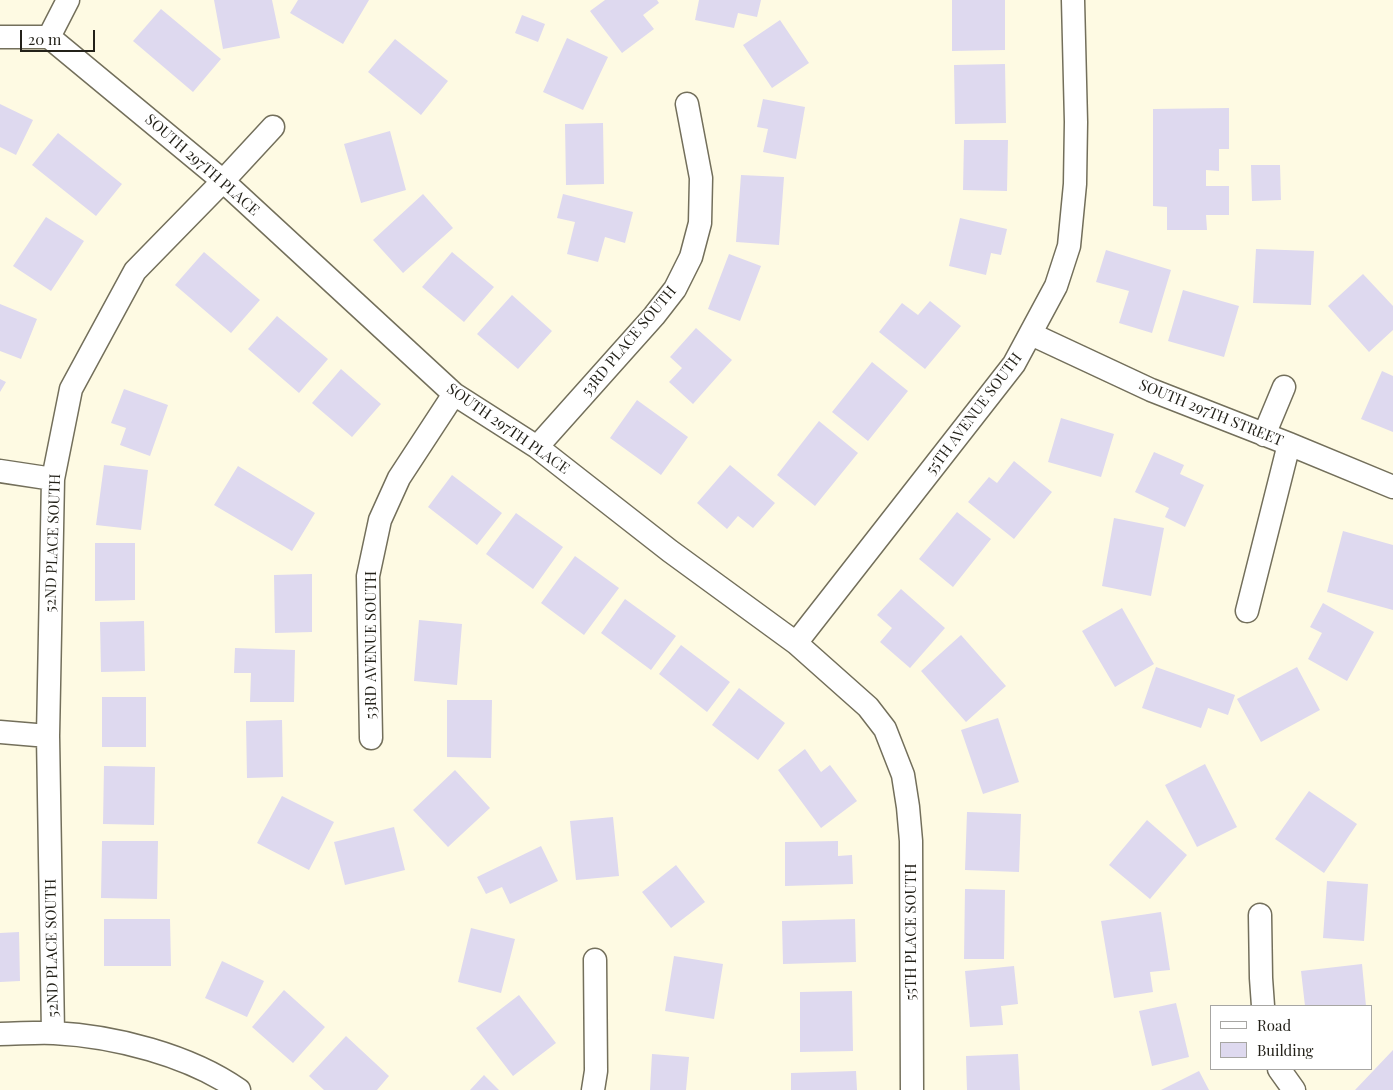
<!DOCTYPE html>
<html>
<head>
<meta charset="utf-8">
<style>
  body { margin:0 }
  #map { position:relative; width:1393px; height:1090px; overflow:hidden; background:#fefae3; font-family:"Playfair Display",serif }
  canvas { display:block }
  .legend { position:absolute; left:1210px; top:1005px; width:162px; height:65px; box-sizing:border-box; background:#fff; border:1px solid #a7a6a3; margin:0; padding:6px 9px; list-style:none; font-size:15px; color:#232119 }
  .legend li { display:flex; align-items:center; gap:10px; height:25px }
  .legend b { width:25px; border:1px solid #a7a6a3 }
  .scale { position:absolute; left:20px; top:30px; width:75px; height:22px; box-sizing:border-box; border:2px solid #232119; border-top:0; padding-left:6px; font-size:15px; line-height:18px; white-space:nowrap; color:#232119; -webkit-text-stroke:4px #fff; paint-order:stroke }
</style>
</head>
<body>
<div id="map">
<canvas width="1393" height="1090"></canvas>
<ul class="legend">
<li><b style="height:6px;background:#fff"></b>Road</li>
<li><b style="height:14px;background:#ded9ef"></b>Building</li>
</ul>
<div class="scale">20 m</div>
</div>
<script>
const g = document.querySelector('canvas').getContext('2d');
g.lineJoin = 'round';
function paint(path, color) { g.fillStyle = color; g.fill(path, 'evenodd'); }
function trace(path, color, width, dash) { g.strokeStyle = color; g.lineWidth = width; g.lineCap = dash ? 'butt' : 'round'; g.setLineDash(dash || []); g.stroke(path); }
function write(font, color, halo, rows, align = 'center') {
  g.font = font + ' "Playfair Display",serif'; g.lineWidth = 4; g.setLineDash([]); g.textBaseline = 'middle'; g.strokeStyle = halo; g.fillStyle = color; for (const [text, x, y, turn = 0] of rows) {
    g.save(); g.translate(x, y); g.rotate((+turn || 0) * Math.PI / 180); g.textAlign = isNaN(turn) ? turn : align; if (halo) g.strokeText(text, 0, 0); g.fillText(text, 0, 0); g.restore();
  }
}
paint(new Path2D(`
  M214 0H272L280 38 223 49Z
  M298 0H369L343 44 290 13Z
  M605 0H657L659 3 643 15 654 29 622 53 590 11Z
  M699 0H761L757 17 738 13 734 28 695 20Z
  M952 0H1005V50L952 51Z
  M161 9 221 59 193 92 133 41Z
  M522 15 545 24 538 42 515 33Z
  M780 20 809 63 772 88 743 45Z
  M567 38 608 57 583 110 543 92Z
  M395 39 448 81 421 115 368 72Z
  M1005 64 1006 123 955 124 954 65Z
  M763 99 805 107 796 159 763 152 768 129 757 127Z
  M0 104 33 120 16 155 0 147Z
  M1229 108V149H1219V171L1206 170V186H1229V215H1206L1207 230H1167V207L1153 206V109Z
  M603 123 604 184 566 185 565 124Z
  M390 131 406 190 361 203 344 144Z
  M58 133 122 184 96 216 32 165Z
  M964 140H1008L1007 191 963 190Z
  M1251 165H1280L1281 200 1252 201Z
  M741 175 784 177 779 245 736 242Z
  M423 194 453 228 403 273 373 240Z
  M563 194 633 212 625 243 605 237 598 262 567 254 575 222 557 218Z
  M46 217 84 241 51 291 13 266Z
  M960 218 1007 229 1001 255 991 253 986 275 949 266Z
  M1256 249 1314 251 1311 305 1253 303Z
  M1106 250 1171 270 1152 333 1119 323 1129 291 1096 282Z
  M204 252 260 300 231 333 175 285Z
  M452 252 494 287 464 322 422 287Z
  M729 254 761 266 740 321 708 309Z
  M1363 274 1393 306V330L1369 352 1328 306Z
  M1183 290 1239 306 1224 357 1168 341Z
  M512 295 552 331 518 369 477 334Z
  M930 301 961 326 925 369 879 332 902 303 918 315Z
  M0 304 37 319 21 359 0 351Z
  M277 316 328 359 299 393 248 349Z
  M696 328 732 360 693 404 669 382 682 368 670 357Z
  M872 362 908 391 868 441 832 412Z
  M341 369 381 404 352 437 312 403Z
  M1382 371 1393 376V432L1361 419Z
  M0 379 6 382 0 392Z
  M124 389 168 405 150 456 120 445 126 428 111 423Z
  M637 400 688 437 661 475 610 438Z
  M1061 418 1114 434 1101 477 1048 462Z
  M819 421 858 453 815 506 777 475Z
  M1154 452 1184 465 1180 474 1204 485 1185 527 1165 517 1169 508 1135 492Z
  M1014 461 1052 492 1014 539 968 502 989 477 997 483Z
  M104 465 148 470 141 530 96 525Z
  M730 465 775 503 753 528 738 516 727 529 697 503Z
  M238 466 315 513 292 551 214 505Z
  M452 475 502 513 477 545 428 507Z
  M957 512 991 539 953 587 919 559Z
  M516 513 563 547 533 589 486 554Z
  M1114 518 1164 528 1151 596 1102 586Z
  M1343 531 1393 545V610L1327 592Z
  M95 543H135V600L95 601Z
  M575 556 619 588 584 635 541 603Z
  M312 574V632L275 633 274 575Z
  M901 589 945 628 910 668 880 642 892 628 877 615Z
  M625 599 676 636 651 670 601 633Z
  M1323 603 1374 632 1347 681 1308 659 1322 633 1310 627Z
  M1122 608 1154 664 1115 687 1082 631Z
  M419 620 462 624 457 685 414 681Z
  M144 621 145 671 101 672 100 622Z
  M961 635 1006 686 966 722 921 671Z
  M681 645 730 682 707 712 659 674Z
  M235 648 295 650 294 702H250L251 673H234Z
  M1156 667 1235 695 1228 715 1208 708 1201 728 1142 708Z
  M1297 667 1320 710 1261 742 1237 699Z
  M739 688 785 723 758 760 712 725Z
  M102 697H146V747H102Z
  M447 700H492L491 758 447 757Z
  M998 718 1019 782 983 794 961 730Z
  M282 720 283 777 247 778 246 721Z
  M805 749 821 772 830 765 857 801 821 828 778 770Z
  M1205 764 1237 827 1197 847 1165 785Z
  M104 766 155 767 154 825 103 824Z
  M455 770 490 808 448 847 413 810Z
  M1309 791 1357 824 1324 873 1275 839Z
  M282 796 334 822 309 870 257 843Z
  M967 812 1021 814 1019 872 965 870Z
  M613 817 619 876 576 880 570 821Z
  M1147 820 1187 855 1150 899 1109 865Z
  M394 827 405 870 345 885 334 842Z
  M102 841H158L157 899 101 898Z
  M838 841V856L852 855 853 884 785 886V842Z
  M541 846 558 881 510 904 502 887 486 894 477 877Z
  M676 865 705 902 671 928 642 892Z
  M1327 881 1368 884 1364 941 1323 938Z
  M965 889 1005 890 1004 959H964Z
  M1161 912 1170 970 1150 972 1153 992 1114 998 1101 921Z
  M104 919H170L171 966H104Z
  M855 919 856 962 783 964 782 921Z
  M471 928 515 939 501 993 458 982Z
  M19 932 20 981 0 982V933Z
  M674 956 723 964 714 1019 665 1011Z
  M222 961 264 981 247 1017 205 998Z
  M1362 964 1366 1006H1305L1301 971Z
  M1014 966 1018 1004 1001 1006 1003 1025 970 1027 965 971Z
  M284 990 325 1027 293 1063 252 1027Z
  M852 991 853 1051 800 1052V992Z
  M519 995 556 1043 513 1076 476 1028Z
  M1176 1003 1189 1057 1152 1066 1139 1011Z
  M346 1036 389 1076 377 1090H324L309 1076Z
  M1393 1050V1090H1355Z
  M652 1054 689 1057 686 1090H650Z
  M1018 1054 1020 1090H967L966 1056Z
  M856 1071 857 1090H791V1073Z
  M1199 1071 1209 1090H1161Z
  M484 1075 499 1090H470Z`), '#ded9ef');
const street = new Path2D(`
  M0 37H49L223 181 454 394 537 447 670 551 796 643 868 707 885 729 903 775 908 807 911 841 912 1090
  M49 37 68 0
  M1031 334 1151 390 1289 444 1393 487
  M1264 435 1284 387
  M537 447 654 316 675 289 691 257 700 223 701 178 687 104
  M0 471 53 479
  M1247 611 1289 444
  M796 643 1014 364 1056 286 1069 246 1075 184 1076 122 1073 0
  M0 732 48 736
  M371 738 368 576 380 520 399 478 454 394
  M1260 915 1261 978 1263 1006
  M53 1033 48 736 53 479 71 389 135 271 223 181 273 127
  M0 1034C18 1034 36 1032 54 1033 114 1036 189 1055 239 1090
  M1279 1069 1294 1090
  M593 1090 596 1071 595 960`);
trace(street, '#736f5b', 25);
trace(street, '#fff', 22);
write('15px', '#232119', '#fff', [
  ["SOUTH 297TH PLACE",202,165,41],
  ["53RD PLACE SOUTH",629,341,-50],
  ["SOUTH 297TH STREET",1211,413,22],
  ["55TH AVENUE SOUTH",974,414,-53],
  ["SOUTH 297TH PLACE",508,429,35],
  ["52ND PLACE SOUTH",53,543,-88],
  ["53RD AVENUE SOUTH",371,645,-90],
  ["55TH PLACE SOUTH",911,932,-90],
  ["52ND PLACE SOUTH",52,948,-91]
]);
</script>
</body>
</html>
